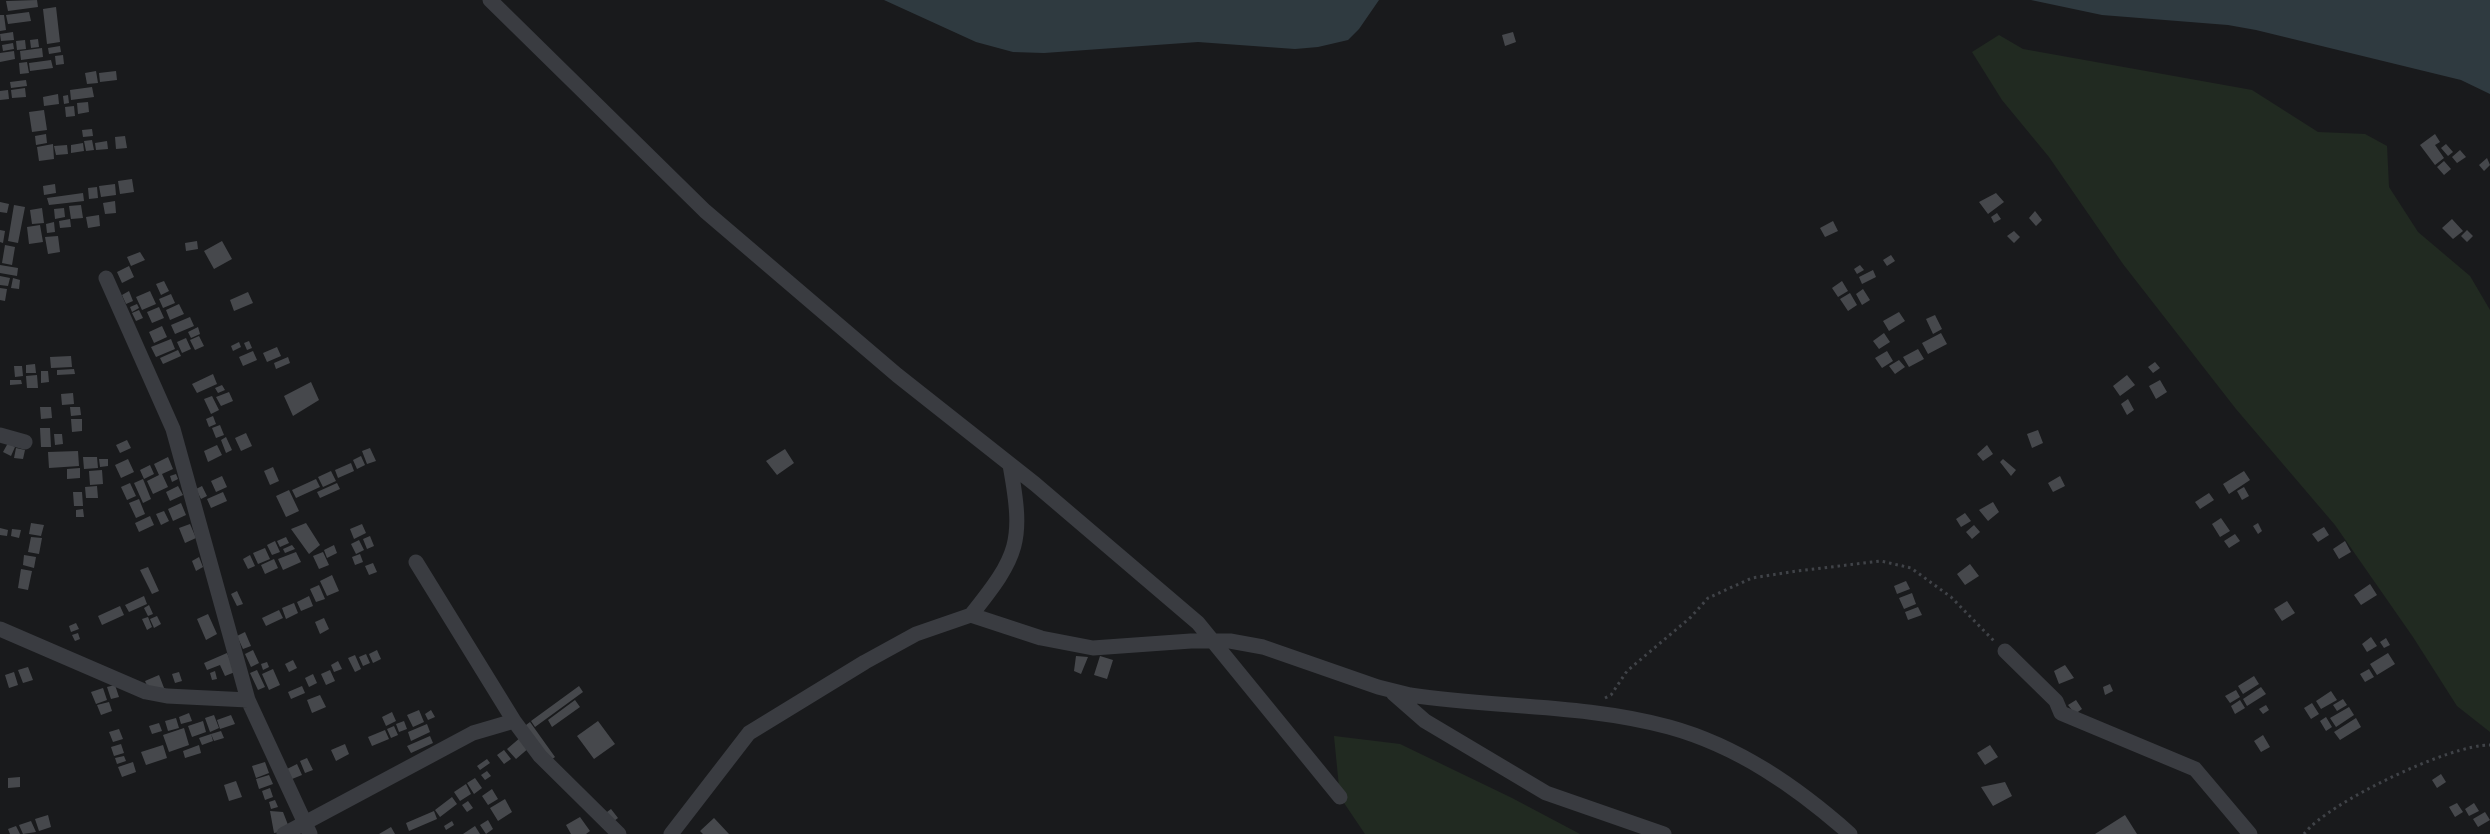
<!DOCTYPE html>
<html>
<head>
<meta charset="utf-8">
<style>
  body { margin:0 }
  canvas { display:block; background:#191a1c }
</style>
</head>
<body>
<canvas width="2490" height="834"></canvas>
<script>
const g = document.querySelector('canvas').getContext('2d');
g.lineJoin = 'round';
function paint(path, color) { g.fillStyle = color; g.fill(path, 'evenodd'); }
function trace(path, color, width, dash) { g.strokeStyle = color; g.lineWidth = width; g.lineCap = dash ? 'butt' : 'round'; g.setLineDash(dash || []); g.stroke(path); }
paint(new Path2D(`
  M1999 35 2023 49 2252 90 2318 132 2365 134 2387 146 2389 187 2418 232 2470 276 2490 310V732L2457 706 2413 637 2335 525 2236 409 2123 264 2049 157 2002 100 1972 52Z
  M1334 736 1400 744 1512 798 1580 834H1365L1340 797Z`), '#212a21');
paint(new Path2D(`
  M884 0H1379L1359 29 1348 40 1318 47 1295 49 1198 42 1044 53 1013 52 976 42Z
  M2031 0H2490V94L2461 80 2256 30 2228 25 2102 15Z`), '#2f3a40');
paint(new Path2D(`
  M37 0 38 7 8 11 6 1Z
  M56 7 60 42 47 44 43 9Z
  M29 12 31 21 8 24 6 15Z
  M0 15H4L6 30 0 31Z
  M13 32 14 40 1 41 0 34Z
  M1513 32 1516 42 1505 46 1502 35Z
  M38 39 39 47 31 48 30 40Z
  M25 40 26 49 17 50 16 41Z
  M13 43 14 49 3 51 2 45Z
  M60 46 61 52 49 54 48 48Z
  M42 48 43 57 21 60 20 51Z
  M14 51 15 59 0 62V53Z
  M63 55 64 64 56 65 55 56Z
  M51 60 53 68 30 71 29 63Z
  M27 62 29 73 20 74 19 63Z
  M96 71 98 83 87 84 85 73Z
  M116 71 117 80 100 82 99 73Z
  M26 80 27 86 11 88 10 82Z
  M92 87 94 97 71 100 70 90Z
  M25 88 26 97 12 98 11 90Z
  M8 90 9 99 0 100V91Z
  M58 94 59 104 44 106 43 97Z
  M68 95 69 103 64 104 63 96Z
  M88 102 89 112 78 114 77 103Z
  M74 106 75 116 66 117 65 107Z
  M44 110 47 130 32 132 29 112Z
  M92 129 93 136 83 137 82 130Z
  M46 134 47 143 36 145 35 136Z
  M2435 134 2440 142 2435 145 2444 158 2435 165 2420 145Z
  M125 136 127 148 116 149 115 137Z
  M92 140 94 150 86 151 84 141Z
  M107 141 108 149 96 150 95 143Z
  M83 143 84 151 71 153V145Z
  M53 144 54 159 39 161 37 147Z
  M2446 144 2453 152 2448 156 2441 148Z
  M67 145 68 154 56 155 54 146Z
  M2460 150 2466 157 2457 163 2452 157Z
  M2487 158 2490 165 2484 171 2479 165Z
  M2444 161 2451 169 2444 175 2437 167Z
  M132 179 134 192 120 194 118 181Z
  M55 184 56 193 44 195 43 186Z
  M115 184 116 195 101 197 99 186Z
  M97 187 98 198 89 199 88 188Z
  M83 193 84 201 49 205 47 198Z
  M1996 193 2004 202 1988 214 1979 202Z
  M115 201 116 213 105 214 103 203Z
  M0 202 9 204 7 213 0 212Z
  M14 205 25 207 18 243 8 241Z
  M81 205 83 218 71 219 69 206Z
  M42 208 44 223 32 224 30 210Z
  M64 208 65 217 55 219 54 209Z
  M2035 211 2042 220 2036 226 2029 218Z
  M1997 213 2001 219 1994 223 1991 217Z
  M99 215 100 226 88 228 86 217Z
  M70 219 71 227 60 228 59 221Z
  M2452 219 2463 231 2453 239 2442 228Z
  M1833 221 1838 231 1825 237 1820 228Z
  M54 222 55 232 47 233 46 224Z
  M40 225 43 242 29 244 27 227Z
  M0 230 5 231 3 243 0 242Z
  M2467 230 2473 236 2467 242 2461 236Z
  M2014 231 2020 237 2014 243 2007 236Z
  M58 236 60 252 48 254 45 237Z
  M197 241 198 249 186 251 185 243Z
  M222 241 232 259 214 269 204 251Z
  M5 245 15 247 12 265 2 263Z
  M140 252 145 260 131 266 127 257Z
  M1891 255 1895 261 1887 266 1883 260Z
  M0 265 18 268 17 276 0 273Z
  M1860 265 1864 270 1857 274 1854 269Z
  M129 266 134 277 122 283 117 272Z
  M1873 270 1876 277 1862 284 1859 277Z
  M0 276 10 278 8 286 0 285Z
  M13 278 20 280 19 289 11 288Z
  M164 281 169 291 161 295 156 284Z
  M1842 281 1848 291 1838 297 1832 288Z
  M0 288 7 289 5 301 0 300Z
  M1863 289 1870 300 1862 305 1856 294Z
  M129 291 133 301 126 304 122 295Z
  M150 291 156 304 142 310 136 297Z
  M248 292 253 303 234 311 230 300Z
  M1850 293 1857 305 1848 311 1840 299Z
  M171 294 175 303 163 308 159 299Z
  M137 304 139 308 132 312 130 307Z
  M179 304 184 314 170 320 166 310Z
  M159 307 164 318 152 323 147 312Z
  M139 310 143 318 136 321 132 313Z
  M1899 312 1905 321 1889 331 1883 321Z
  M1935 315 1942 329 1933 334 1926 319Z
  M190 317 194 326 175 334 171 325Z
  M162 326 167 337 154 343 149 332Z
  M198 327 200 334 191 338 188 332Z
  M1884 333 1890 342 1879 349 1873 341Z
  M1941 333 1947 344 1928 354 1922 343Z
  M199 336 204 346 195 350 190 340Z
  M186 338 191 349 182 353 177 342Z
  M171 339 175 349 156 357 151 347Z
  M249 341 252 348 247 350 244 343Z
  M239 342 241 347 233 351 231 346Z
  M277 347 281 356 267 362 263 353Z
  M1918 349 1924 359 1909 367 1903 357Z
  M178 350 181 356 163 364 160 358Z
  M253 351 257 360 243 366 239 357Z
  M1887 351 1893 361 1882 368 1875 358Z
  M71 356 72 367 51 368 50 357Z
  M288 357 290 363 276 369 274 363Z
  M1899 360 1905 367 1895 374 1889 366Z
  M2155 362 2160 368 2153 373 2148 367Z
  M35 364 36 373H26V365Z
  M14 366H22L23 376 15 377Z
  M74 369 75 374 57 375V370Z
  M41 371H48L49 382 41 383Z
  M213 374 217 384 197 393 192 384Z
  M37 375 38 388H27L26 376Z
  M2127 375 2135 385 2120 396 2113 386Z
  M10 380H21L22 384 10 385Z
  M2160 380 2167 392 2156 399 2149 386Z
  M311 382 319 400 293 416 284 396Z
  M222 385 225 390 218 393 215 388Z
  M229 392 233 401 221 406 216 397Z
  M73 393 74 404 62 405 61 394Z
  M212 396 219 410 211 414 204 399Z
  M2128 399 2134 410 2127 415 2121 404Z
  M40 407H51L52 418 41 419Z
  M70 407H80L81 415 71 416Z
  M213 416 216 424 209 427 206 419Z
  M71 419H82V431L72 432Z
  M220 425 224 435 216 438 212 428Z
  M40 428H50L51 447H41Z
  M2038 430 2043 443 2032 448 2027 434Z
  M246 433 252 446 241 451 235 438Z
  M54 434H62L63 444 55 445Z
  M226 437 232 450 226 453 221 440Z
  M127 440 131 448 120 453 116 445Z
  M8 443 15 447 11 456 3 452Z
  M217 445 222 455 208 462 204 451Z
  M1987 445 1993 454 1983 461 1977 454Z
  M16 448 25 450 23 459 14 458Z
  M370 448 376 461 367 464 362 451Z
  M785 449 794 463 777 475 766 461Z
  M78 451 79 466 49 468 48 452Z
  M361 456 365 465 357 469 353 460Z
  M83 457H97L98 468 84 469Z
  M168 457 173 469 162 474 168 487 153 494 147 481 159 475 154 464Z
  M99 459H108V466L100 467Z
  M128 459 134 472 121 478 115 465Z
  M2003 459 2016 470 2011 476 2000 462Z
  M351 463 354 471 338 478 335 470Z
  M150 465 154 474 144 479 140 470Z
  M273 467 279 481 270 485 264 471Z
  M80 468V478L67 479V469Z
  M102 470 103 484 90 485 89 471Z
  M331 471 336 481 323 487 318 477Z
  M2244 471 2250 480 2229 494 2223 484Z
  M176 474 178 479 172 482 170 476Z
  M222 476 227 487 216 492 211 481Z
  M2060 476 2065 486 2053 492 2048 483Z
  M143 479 151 499 143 503 134 483Z
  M316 479 320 487 296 498 292 490Z
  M130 483 136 496 127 500 121 487Z
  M337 483 340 489 320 498 317 492Z
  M97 486 98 498H86L85 487Z
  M178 486 183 495 170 501 166 492Z
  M202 486 207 496 201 499 196 489Z
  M2244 487 2249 496 2242 500 2237 491Z
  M289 490 299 511 286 517 276 496Z
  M73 492H82L83 506H74Z
  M223 492 227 501 211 508 207 499Z
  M2209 493 2214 500 2200 509 2195 502Z
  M139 499 145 514 136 518 129 503Z
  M1993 502 1999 512 1988 521 1979 510Z
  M181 503 186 515 173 521 168 509Z
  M83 509 84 517H76V510Z
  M164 511 169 521 161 525 156 514Z
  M1965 513 1971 521 1961 527 1956 519Z
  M150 516 154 525 139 532 135 523Z
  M2221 518 2230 531 2220 537 2212 524Z
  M31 523 44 525 41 536 29 534Z
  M306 523 320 545 309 554 291 529Z
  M2258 523 2262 531 2258 534 2253 526Z
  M190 524 196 538 185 543 179 528Z
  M362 524 366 533 354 539 350 529Z
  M1974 525 1980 532 1972 539 1966 532Z
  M2324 527 2329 535 2318 542 2312 534Z
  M0 528 8 530 7 536 0 535Z
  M12 529 21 530 19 538 11 536Z
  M2235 534 2240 541 2229 548 2224 541Z
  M370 536 374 546 367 549 363 539Z
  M31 537 42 538 39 554 28 552Z
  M286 537 289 543 280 547 277 541Z
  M359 540 364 550 356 554 351 544Z
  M275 541 280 552 272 555 267 545Z
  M2345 541 2351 552 2339 559 2333 549Z
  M292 545 295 549 285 553 283 549Z
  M334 545 337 553 327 558 324 550Z
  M265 548 270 559 258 564 253 553Z
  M296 552 301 562 283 570 278 559Z
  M323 552 329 565 319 569 313 556Z
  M360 554 363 562 355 565 352 557Z
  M24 555 36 557 34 568 23 565Z
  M250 555 255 566 248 569 243 559Z
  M199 557 203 567 196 571 192 561Z
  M274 559 278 568 265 574 261 565Z
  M373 563 377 572 369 575 365 566Z
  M1970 564 1979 576 1965 585 1957 574Z
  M148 567 159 591 152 594 140 570Z
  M21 569 32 571 28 590 18 588Z
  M332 575 339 591 327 596 320 581Z
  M1906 581 1910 589 1897 594 1894 586Z
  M2370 584 2377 595 2361 605 2354 595Z
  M319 585 325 599 316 602 310 589Z
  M237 591 243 604 237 606 231 594Z
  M1912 593 1916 604 1904 609 1899 598Z
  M144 596 147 604 129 612 125 605Z
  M309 596 313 606 301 611 297 602Z
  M2287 601 2295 613 2282 621 2274 609Z
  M294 603 298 613 286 619 282 608Z
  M149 605 153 614 148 616 144 608Z
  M120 606 124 615 102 625 98 616Z
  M1918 607 1922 615 1908 620 1905 612Z
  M279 610 283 618 266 626 262 618Z
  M208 614 217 634 206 640 197 619Z
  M157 616 161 624 154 628 150 619Z
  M148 617 152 627 147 630 142 619Z
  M324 618 329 629 320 634 315 622Z
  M76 623 79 629 71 632 69 626Z
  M245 632 251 646 243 649 237 636Z
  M78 633 80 639 75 641 72 635Z
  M2371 637 2377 646 2367 652 2362 644Z
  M2386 638 2390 645 2384 648 2380 642Z
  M253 650 259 663 251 667 245 654Z
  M377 650 381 659 373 663 369 654Z
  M227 653 235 672 225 676 220 665 207 670 204 663Z
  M2388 653 2395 664 2377 675 2370 664Z
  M366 654 370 663 363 666 359 657Z
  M355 655 361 669 355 672 348 658Z
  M1076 656 1088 657 1081 674 1074 671Z
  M1100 656 1113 660 1107 679 1094 675Z
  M293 660 297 668 289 672 285 664Z
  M338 661 342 669 334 672 331 665Z
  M267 662 269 667 263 670 261 664Z
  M2065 665 2074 678 2059 684 2054 671Z
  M28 667 33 680 23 683 18 670Z
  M273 669 280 685 269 690 262 674Z
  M2369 669 2374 677 2365 682 2360 674Z
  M257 670 265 687 258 690 250 673Z
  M330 670 335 681 326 685 321 674Z
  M215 671 217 679 212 680 210 673Z
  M14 672 18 685 9 688 5 675Z
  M179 672 182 681 175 683 172 674Z
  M313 674 317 683 309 687 305 678Z
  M159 675 166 693 153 698 145 681Z
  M2254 676 2259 684 2243 694 2238 686Z
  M2110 684 2113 691 2105 695 2103 687Z
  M115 685 119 697 111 699 107 687Z
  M302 686 305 693 291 699 288 692Z
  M579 686 583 692 535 727 531 721Z
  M2261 687 2266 694 2247 706 2243 699Z
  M103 688 107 700 96 704 91 692Z
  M2236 690 2240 697 2230 703 2225 696Z
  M2331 691 2337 700 2321 709 2316 701Z
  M320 695 326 707 312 713 307 700Z
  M2343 699 2347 705 2337 711 2333 705Z
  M575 700 580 707 552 727 548 720Z
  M2076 700 2082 709 2075 714 2068 705Z
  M2240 700 2245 708 2235 714 2231 706Z
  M109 702 112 711 101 715 97 705Z
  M2312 703 2319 714 2311 719 2304 708Z
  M2266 705 2269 710 2263 714 2259 709Z
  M2349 707 2354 715 2336 727 2330 718Z
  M419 710 424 722 413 727 407 715Z
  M431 710 435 717 428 720 425 714Z
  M392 712 396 721 386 726 382 717Z
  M189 713 192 721 181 724 179 717Z
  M214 715 219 728 210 732 205 718Z
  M231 715 235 724 220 729 217 720Z
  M2326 717 2332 727 2326 731 2320 721Z
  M176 718 179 728 168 731 165 721Z
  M2356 718 2361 727 2340 740 2334 732Z
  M203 721 206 732 192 737 188 726Z
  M404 721 407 729 399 732 396 724Z
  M598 721 615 744 594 759 577 736Z
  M530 722 555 757 547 763 522 728Z
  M159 723 162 731 152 734 149 726Z
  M427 724 430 732 411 741 408 732Z
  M394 726 398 735 391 738 387 729Z
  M184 728 189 745 169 752 163 735Z
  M119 729 123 739 113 742 109 732Z
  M385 730 389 739 372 746 368 737Z
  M221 731 224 738 214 741 211 734Z
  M211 734 213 741 202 745 199 738Z
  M2263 735 2270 747 2261 752 2254 741Z
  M430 736 433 743 411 753 407 746Z
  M521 737 530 747 516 759 507 749Z
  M121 744 124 753 114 756 111 747Z
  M345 744 349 754 336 761 331 750Z
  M163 745 167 758 146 765 141 752Z
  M199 745 201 753 185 758 183 751Z
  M1990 745 1998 757 1985 765 1977 753Z
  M504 750 511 759 504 764 497 755Z
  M124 756 126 761 117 764 115 758Z
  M307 758 313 770 305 773 300 761Z
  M487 759 490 763 480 770 477 766Z
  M133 762 136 772 122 777 118 767Z
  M265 762 269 773 256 778 252 766Z
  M297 764 302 775 292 779 287 769Z
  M487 771 491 776 485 780 481 775Z
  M2441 774 2446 782 2437 788 2432 780Z
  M269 775 273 784 259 789 256 779Z
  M20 777V787L8 788V778Z
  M475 778 482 788 474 794 467 783Z
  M236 781 242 797 229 801 224 785Z
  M2005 782 2012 796 1993 806 1981 787Z
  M466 784 471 794 460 801 454 792Z
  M270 788 273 797 265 800 262 791Z
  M492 789 498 799 488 805 482 796Z
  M452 797 457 804 440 817 435 810Z
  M505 799 512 812 498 821 490 808Z
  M275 800 278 807 271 809 269 802Z
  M468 801 473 808 467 812 462 805Z
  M2457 803 2463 812 2455 817 2449 807Z
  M2474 803 2479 811 2469 816 2465 809Z
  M611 809 618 818 610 824 603 815Z
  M270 811 283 812 290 830 274 833Z
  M434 811 437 819 409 831 406 823Z
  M2485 812 2490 820 2478 827 2473 819Z
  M48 815 51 827 39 831 35 819Z
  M2125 815 2137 834H2095Z
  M580 817 590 831 586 834H571L566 825Z
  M714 818 729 834H703L700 831Z
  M488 820 493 829 486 834 480 825Z
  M31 821 36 832 23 834 19 825Z
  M452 821 454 825 446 830 444 826Z
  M16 826 20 834H10L8 829Z
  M475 826 480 834H463Z
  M391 827 395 834H379Z`), '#46484c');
trace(new Path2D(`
  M1605 698 1611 695 1627 671 1691 617 1708 598 1752 578 1797 571 1881 561 1911 568 1951 597 1995 642
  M2304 834C2327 803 2451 744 2490 745`), '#404348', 3, [2.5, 4]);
trace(new Path2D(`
  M490 0 705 211 897 375 1035 484 1198 623 1340 797
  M106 278 173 429 248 700
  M0 435 25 442
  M416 562 514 721 540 756 619 834
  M971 615C1019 555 1024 542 1010 465
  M0 629 146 692 167 696 248 700 310 834
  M2005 651 2056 701 2061 713 2195 769 2250 834
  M1393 693 1425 721 1546 793 1664 834
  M284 834 473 733 514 721
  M671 834 749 733 865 662 916 634 971 615 1041 638 1093 648 1191 641H1230L1263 647 1378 687 1410 695C1496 708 1585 704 1669 727 1738 746 1797 787 1850 834`), '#3a3c41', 15);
</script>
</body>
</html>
